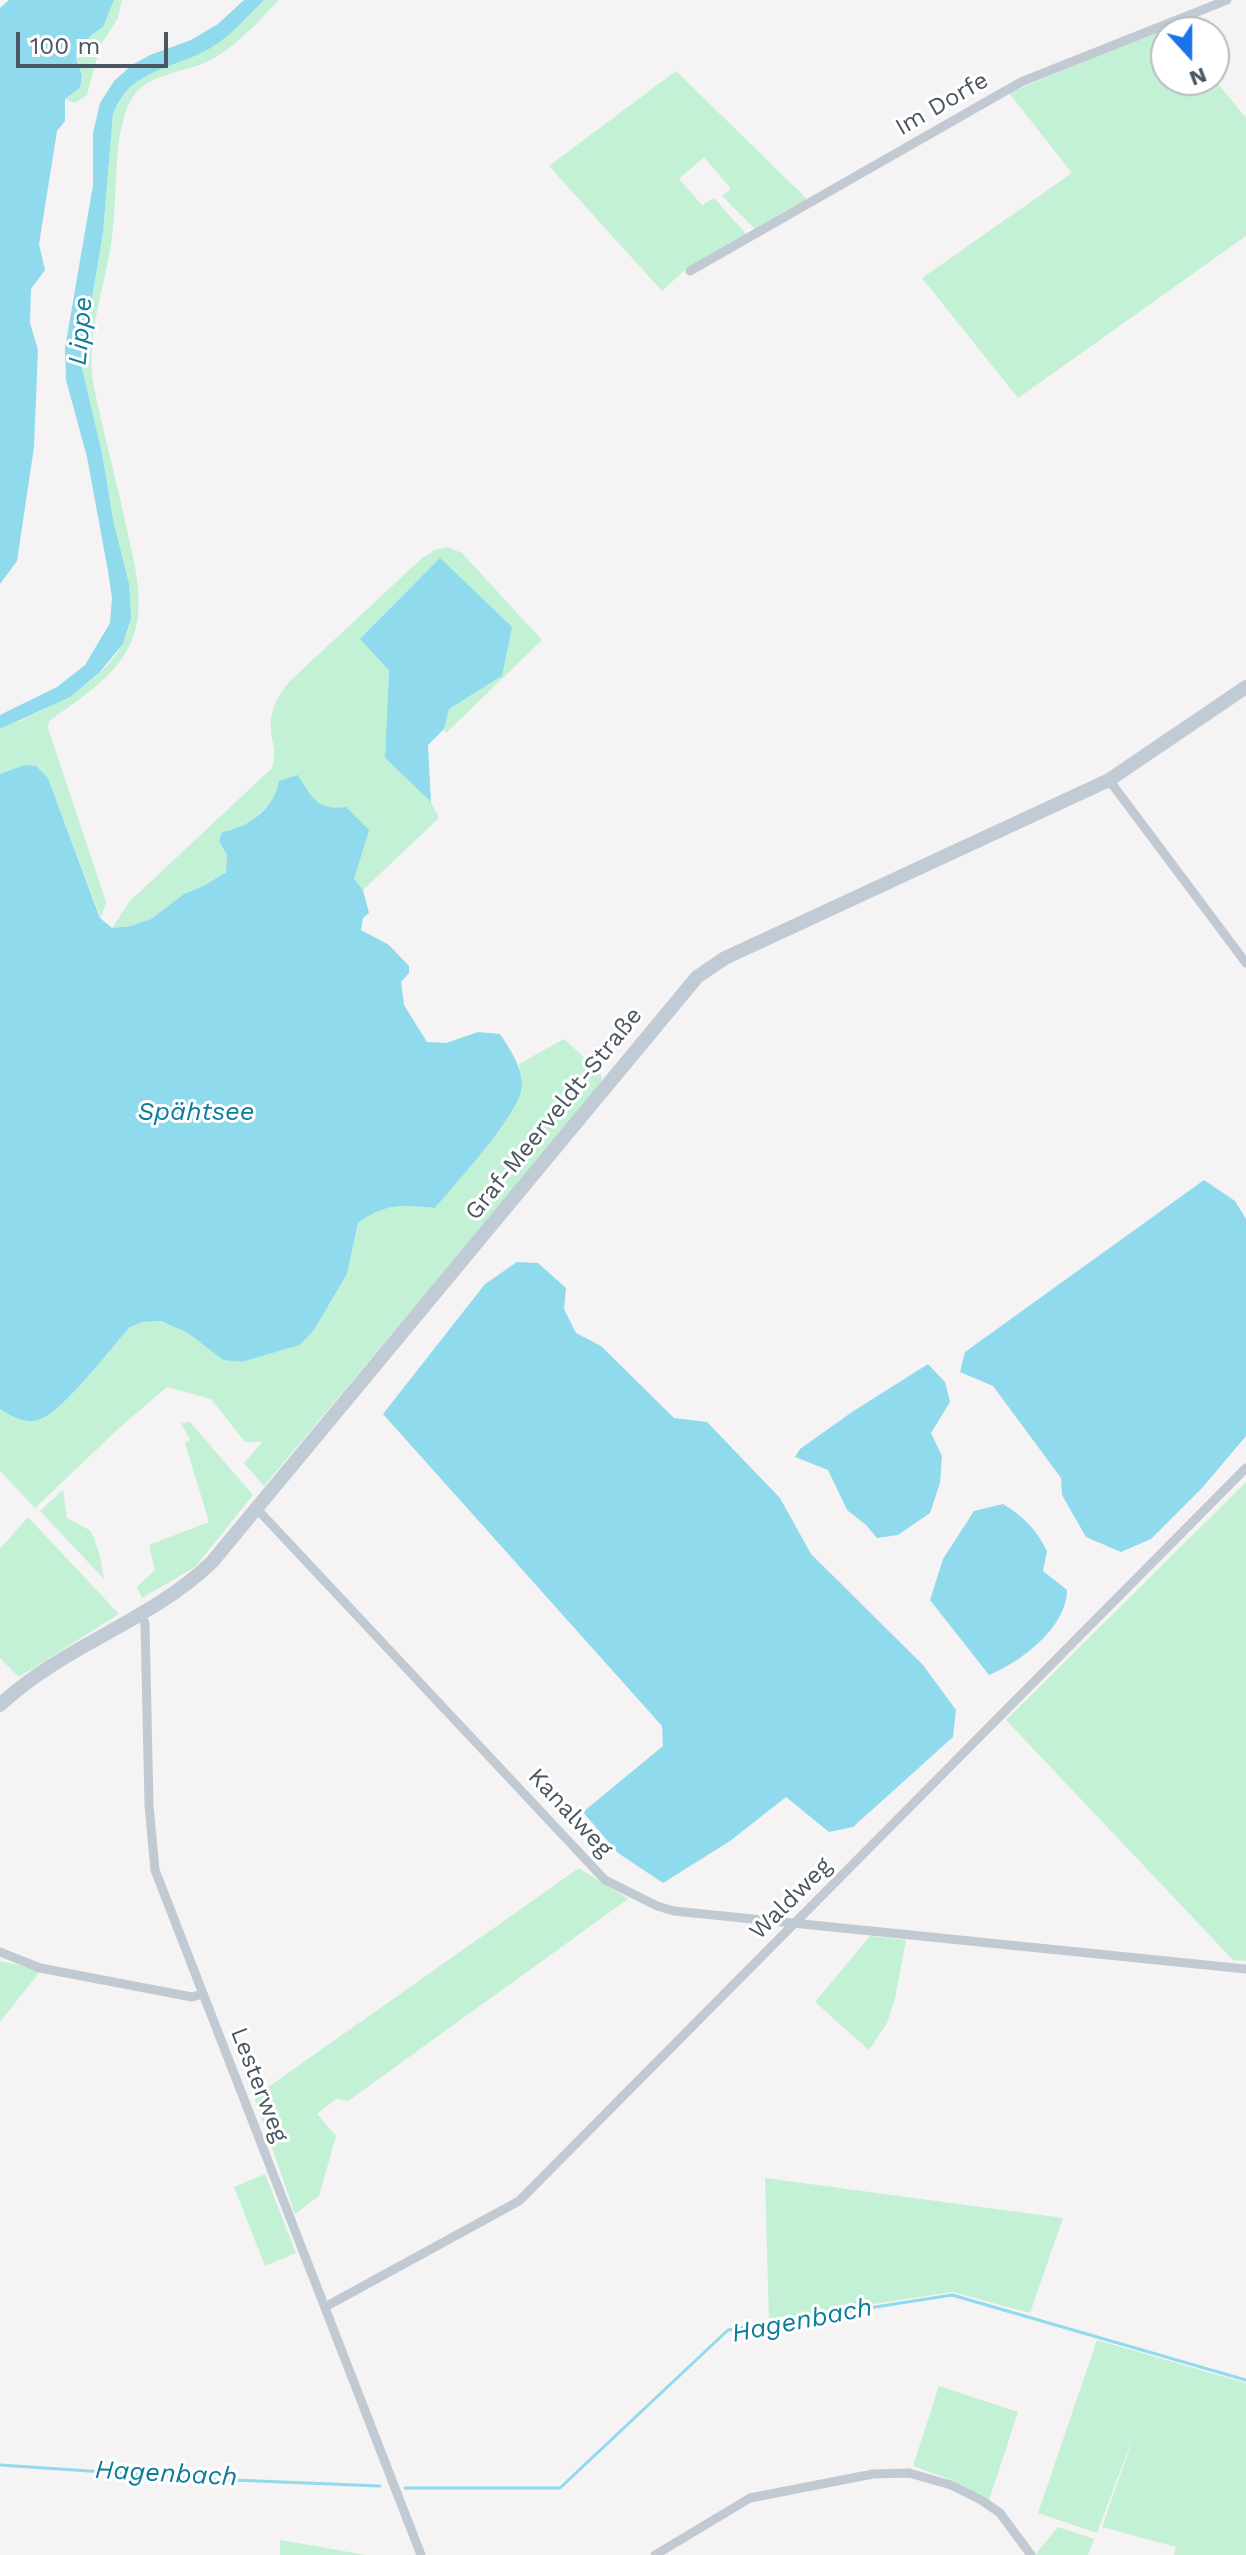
<!DOCTYPE html>
<html>
<head>
<meta charset="utf-8">
<style>
  body { margin:0 }
  #map { position:relative; width:1246px; height:2555px; overflow:hidden; background:#f5f3f3; font-family:"Work Sans",sans-serif }
  canvas { display:block }
  .north { position:absolute; left:1150px; top:16px; width:80px; height:80px; box-sizing:border-box; background:#fff; border:2px solid #b7bbc0; border-radius:50%; rotate:159deg; font-size:22px; font-weight:700; line-height:32px; text-align:center; color:#4a5661 }
  .north::after { content:''; display:block; margin:auto; width:28px; height:36px; background:#1a73e8; clip-path:polygon(50% 0,100% 100%,50% 72%,0 100%) }
  .scale { position:absolute; left:16px; top:32px; width:152px; height:36px; box-sizing:border-box; border:4px solid #4a5661; border-top:0; padding-left:10px; font-size:24px; line-height:28px; white-space:nowrap; color:#4a5661; -webkit-text-stroke:6px #fff; paint-order:stroke }
</style>
</head>
<body>
<div id="map">
<canvas width="1246" height="2555"></canvas>
<div class="north">N</div>
<div class="scale">100 m</div>
</div>
<script>
const g = document.querySelector('canvas').getContext('2d');
g.lineJoin = 'round';
function paint(path, color) { g.fillStyle = color; g.fill(path, 'evenodd'); }
function trace(path, color, width, dash) { g.strokeStyle = color; g.lineWidth = width; g.lineCap = dash ? 'butt' : 'round'; g.setLineDash(dash || []); g.stroke(path); }
function write(font, color, halo, rows, align = 'center') {
  g.font = font + ' "Work Sans",sans-serif'; g.lineWidth = 6; g.setLineDash([]); g.textBaseline = 'middle'; g.strokeStyle = halo; g.fillStyle = color; for (const [text, x, y, turn = 0] of rows) {
    g.save(); g.translate(x, y); g.rotate((+turn || 0) * Math.PI / 180); g.textAlign = isNaN(turn) ? turn : align; if (halo) g.strokeText(text, 0, 0); g.fillText(text, 0, 0); g.restore();
  }
}
paint(new Path2D(`
  M114 0H122L118 18 100 46 87 95 75 103 65 99 80 88 82 75 76 58 90 36 103 27Z
  M264 0H279C259 20 240 43 216 57 192 73 146 71 131 100 112 134 118 197 112 237 106 286 84 337 94 387 104 437 118 485 128 535 135 566 144 599 135 631 123 673 82 697 49 721L48 728 106 902 101 918 48 778 24 765 0 774V729C42 711 101 687 123 643 127 636 129 627 131 619L102 453 81 364 103 233 113 114C131 69 187 56 227 34 241 26 252 11 264 0Z
  M1170 26 1175 32H1166V80L1214 79 1246 118V236L1018 398 922 278 1072 173 1009 93Z
  M676 71 807 199 755 229 722 196 731 189 704 157 679 179 702 205 714 198 746 234 687 268 662 291 549 166Z
  M447 547 462 553 542 640 446 733 444 729 449 709 502 676 389 670 385 758 431 802 439 818 363 890 353 879 331 809 314 800 298 775 253 820 219 841 227 855 226 871 205 885 184 894 151 919 131 926 112 928 130 901 271 769C278 754 272 745 271 730 269 711 278 695 290 681L421 559 435 550Z
  M564 1039 600 1072 602 1079 598 1088 264 1486 244 1463 262 1442H245L211 1399 167 1387 118 1429 35 1508 0 1471V1409C12 1417 26 1425 41 1419 63 1411 112 1347 130 1327L143 1322 161 1321 188 1333 224 1360 242 1362 300 1345 314 1330 347 1274 358 1223C385 1203 403 1205 435 1208L522 1089 519 1064Z
  M190 1422 253 1495 195 1567 142 1598 137 1587 155 1570 149 1545 209 1522 185 1443 190 1440 181 1423Z
  M1246 1482V1961L1233 1960 1006 1720Z
  M63 1490 67 1518 91 1531 99 1552 104 1579 40 1511Z
  M28 1517 119 1614 19 1677 0 1658V1549Z
  M579 1868 628 1899 348 2101 336 2099 317 2114 336 2136 319 2196 295 2214 254 2097Z
  M870 1936 906 1940 895 1998 887 2023 869 2050 815 2002Z
  M0 1961 41 1970 0 2022Z
  M265 2174 296 2253 265 2266 234 2187Z
  M765 2178 1063 2218 1030 2313 952 2292 769 2320Z
  M1097 2340 1246 2383V2555H1174L1176 2547 1102 2527 1138 2424 1097 2533 1038 2513Z
  M939 2386 1018 2412 989 2500 952 2480 913 2466Z
  M1058 2527 1094 2539 1088 2555H1035Z
  M280 2540 366 2555H280Z`), '#c3f1d5');
paint(new Path2D(`
  M9 0H114L103 27 90 36 76 58 82 75 80 88 65 99V121L57 131 39 244 45 270 31 289 30 323 38 350 34 447 17 561 0 584V8Z
  M244 0H264C247 17 229 38 207 50 169 70 131 69 113 114L103 233 81 364 102 453 114 524 129 584 131 619 123 644 99 673 70 697 0 729V715L57 687 85 665 110 623 112 598 108 571 87 457 66 380 65 348 93 185V133L100 103 114 81 132 65 150 55 191 40 218 24Z
  M440 558 512 627 502 676 449 709 444 729 428 745 431 802 385 758 389 670 360 639Z
  M24 765 36 766 48 778 100 918 112 928 131 926 151 919 184 894 205 885 226 872 227 855 219 841 222 832C249 828 275 807 279 781L298 775C312 797 317 811 346 807L369 830 354 879 363 890 369 913 363 918 361 930 389 945 409 966V973L401 982 404 1005 427 1042 446 1043 478 1032 500 1034C511 1051 521 1065 522 1085 522 1112 454 1185 435 1208 403 1205 385 1203 358 1223L347 1274 314 1330 300 1345 242 1362 223 1360 188 1333 161 1321 143 1322 130 1327C112 1347 63 1411 41 1419 26 1425 12 1417 0 1409V774Z
  M1204 1180 1235 1201 1246 1219V1436L1203 1487 1151 1539 1121 1552 1086 1537 1062 1495 1061 1478 993 1386 960 1372 965 1352Z
  M517 1262 538 1263 566 1288 564 1309 576 1333 601 1346 674 1418 707 1422 780 1498 811 1554 923 1665 956 1710 953 1737 853 1827 829 1832 786 1797 730 1841 663 1883 618 1853 583 1812 663 1746 662 1726 383 1414 485 1284Z
  M928 1364 945 1382 950 1402 931 1433 942 1456 940 1483 930 1513 898 1535 877 1538 866 1525 847 1510 828 1470 795 1457 800 1449 852 1412Z
  M1003 1504C1024 1517 1036 1529 1047 1551L1043 1571 1067 1590C1067 1627 1021 1662 989 1675L930 1600 943 1559 974 1511Z`), '#90daee');
trace(new Path2D(`
  M0 2465 209 2479 380 2486
  M405 2488H560L728 2330 952 2295 1246 2380`), '#90daee', 3);
trace(new Path2D(`
  M690 271 1021 82 1227 0
  M1109 780 1246 963
  M257 1509 605 1880 657 1906 674 1911 1246 1969
  M139 1614 145 1623 149 1805 155 1870 421 2555
  M0 1952 40 1968 192 1997 202 1994
  M325 2307 519 2201 1246 1468
  M655 2555 750 2498 873 2474 909 2473 951 2485 981 2500 1000 2513 1031 2555`), '#c1cad2', 9);
trace(new Path2D(`
  M0 1705C62 1646 150 1622 212 1562L697 977 725 958 1109 780 1246 687`), '#c1cbd6', 14);
write('24px', '#4a5661', '#fff', [
  ["Im Dorfe",942,104,-30],
  ["Graf-Meerveldt-Straße",554,1114,-51],
  ["Kanalweg",570,1813,47],
  ["Waldweg",791,1899,-45],
  ["Lesterweg",259,2085,69]
]);
write('italic 26px', '#0c7c9b', '#fff', [
  ["Lippe",81,331,-85],
  ["Spähtsee",196,1112],
  ["Hagenbach",802,2321,-11],
  ["Hagenbach",166,2474,3]
]);
</script>
</body>
</html>
